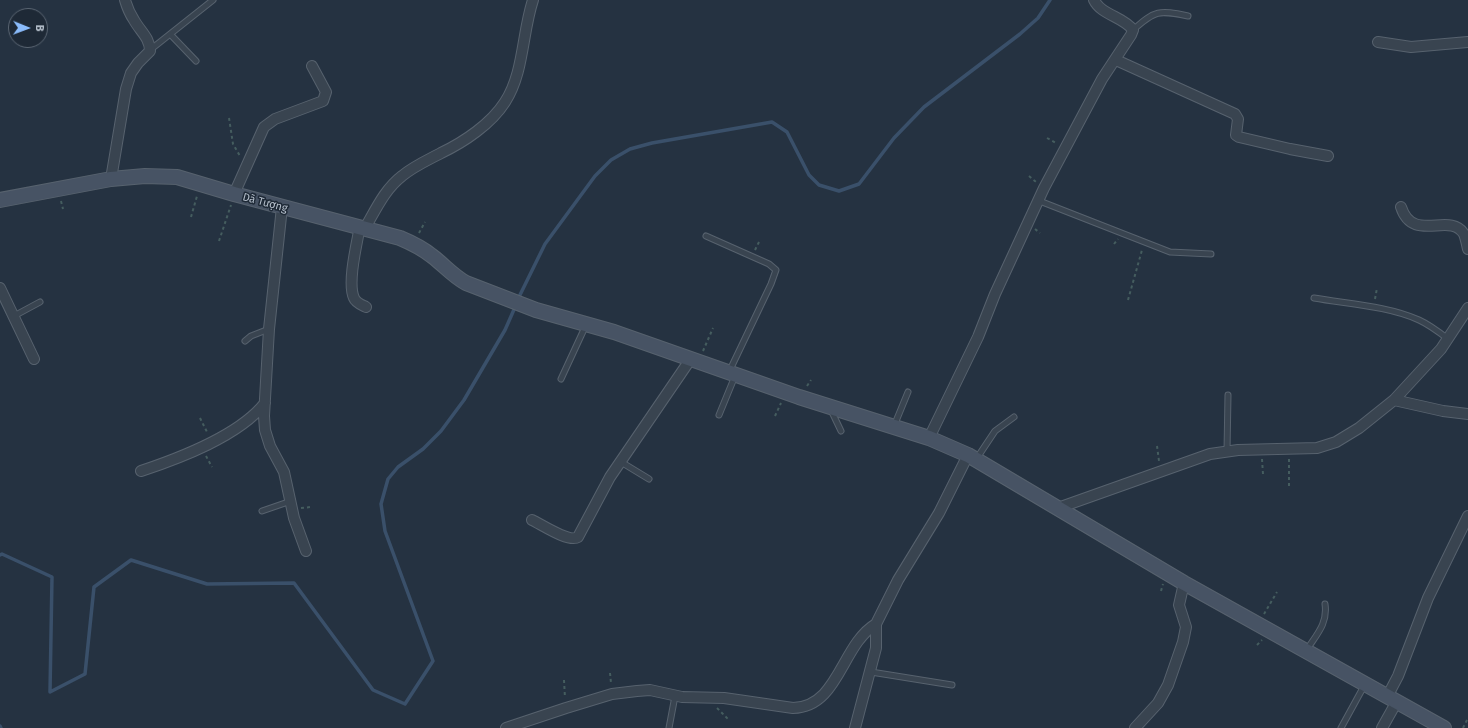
<!DOCTYPE html>
<html>
<head>
<meta charset="utf-8">
<style>
  body { margin:0 }
  #map { position:relative; width:1468px; height:728px; overflow:hidden; background:#253241; font-family:"Fira Sans",sans-serif }
  canvas { display:block }
  .north { position:absolute; left:8px; top:8px; width:40px; height:40px; box-sizing:border-box; background:#1e2936; border:1px solid #5a6572; border-radius:50%; rotate:91deg; font-size:11px; font-weight:700; line-height:16px; text-align:center; color:#b5bfcb }
  .north::after { content:''; display:block; margin:auto; width:14px; height:18px; background:#8abbfb; clip-path:polygon(50% 0,100% 100%,50% 72%,0 100%) }
</style>
</head>
<body>
<div id="map">
<canvas width="1468" height="728"></canvas>
<div class="north">B</div>
</div>
<script>
const g = document.querySelector('canvas').getContext('2d');
g.lineJoin = 'round';
function trace(path, color, width, dash) { g.strokeStyle = color; g.lineWidth = width; g.lineCap = dash ? 'butt' : 'round'; g.setLineDash(dash || []); g.stroke(path); }
function write(font, color, halo, rows, align = 'center') {
  g.font = font + ' "Fira Sans",sans-serif'; g.lineWidth = 3; g.setLineDash([]); g.textBaseline = 'middle'; g.strokeStyle = halo; g.fillStyle = color; for (const [text, x, y, turn = 0] of rows) {
    g.save(); g.translate(x, y); g.rotate((+turn || 0) * Math.PI / 180); g.textAlign = isNaN(turn) ? turn : align; if (halo) g.strokeText(text, 0, 0); g.fillText(text, 0, 0); g.restore();
  }
}
trace(new Path2D(`
  M518 299 545 244 595 176 611 160 630 149 652 143 772 122 787 132 809 175 819 185 839 191 859 184 894 138 924 107 1020 34 1038 18 1050 0
  M0 555 2 554 52 577 50 692 85 674 94 587 131 560 207 584 294 583 373 690 405 704 433 661 385 531 381 504 388 479 398 467 423 449 441 431 464 400 505 330 516 305
  M0 726 1 728`), '#3a506a', 3.5);
const lane = new Path2D(`
  M1133 30C1155 10 1159 10 1188 16
  M171 35 196 61
  M150 50 213 0
  M1037 200 1170 252 1211 254
  M706 236 769 264 776 270 771 284 729 372
  M1314 298C1348 304 1388 306 1419 320 1430 325 1439 332 1448 339
  M14 316 40 302
  M245 341 251 336 269 329
  M561 379 586 325
  M831 410 841 431
  M719 415 735 376
  M894 426 908 392
  M1227 451 1228 395
  M977 458 995 431 1014 417
  M621 462 649 479
  M262 511 291 501
  M1306 651C1316 635 1328 624 1325 604
  M871 672 952 685
  M669 728 675 696
  M1341 728 1364 686`);
const street = new Path2D(`
  M1378 42 1411 47 1468 42
  M1116 60 1235 114 1238 119 1236 135 1239 137 1290 149 1328 156
  M111 179 126 89 131 73 138 63 150 51C150 38 140 31 134 20 130 14 127 7 125 0
  M234 194 264 127 275 119 323 101 326 92 312 66
  M282 207 269 329 264 416 265 430 270 446 284 472 294 518 306 551
  M1401 207C1413 244 1450 211 1464 234 1466 239 1467 245 1468 249
  M360 226C357 243 347 283 354 298 356 303 362 305 366 307
  M365 228C376 209 385 189 402 176 414 166 428 160 441 153 464 142 491 124 505 102 524 73 522 33 533 0
  M0 288 34 359
  M1394 400 1443 411 1468 414
  M929 438 978 337 995 294 1044 188 1102 79 1131 35 1133 30C1124 17 1101 15 1094 0
  M141 471C180 458 239 436 265 403
  M1058 508 1210 454 1238 450 1317 448 1336 442 1359 428 1394 400 1441 349 1468 308
  M532 520C541 524 569 543 578 537L610 477 690 360
  M1387 697 1398 676 1428 598 1468 516
  M506 728 566 708 612 694 637 691 650 690 682 697 724 698 793 708C839 707 841 645 876 624L898 580 939 513 968 455
  M855 728 876 648V624
  M1135 728 1158 703 1168 685 1183 642 1186 627 1179 605 1184 583
  M1382 728 1396 703`);
const secondary = new Path2D(`
  M0 200 111 179 145 176 177 177 234 194 400 238C412 243 422 248 432 256 444 265 453 276 466 283L536 310 614 332 799 397 929 438 968 455 1184 583 1444 728`);
trace(lane, '#57626e', 7);
trace(street, '#57626e', 12);
trace(secondary, '#57626e', 16);
trace(new Path2D(`
  M229 118 233 144 240 156
  M1047 138 1056 143
  M1029 176 1036 182
  M61 201 63 209
  M191 217 197 196
  M1035 229 1040 233
  M419 233 425 222
  M219 241 231 205
  M1114 244 1118 239
  M755 250 759 242
  M1375 299 1377 288
  M1128 300 1142 250
  M703 351 713 328
  M807 386 811 380
  M775 416 781 403
  M200 418 208 434
  M1157 446 1159 461
  M206 456 212 467
  M1262 459 1263 474
  M1289 459V487
  M301 508 311 507
  M1161 591 1163 584
  M1264 614 1277 592
  M1257 645 1262 640
  M610 673 611 683
  M564 680 565 698
  M717 708 729 720
  M1463 728 1468 718`), '#455d5f', 2, [3, 3]);
trace(lane, '#394450', 5);
trace(street, '#394450', 10);
trace(secondary, '#475364', 14);
write('11px', '#b5bfcb', '#1e2936', [
  ["Dã Tượng",265,203,15]
]);
</script>
</body>
</html>
